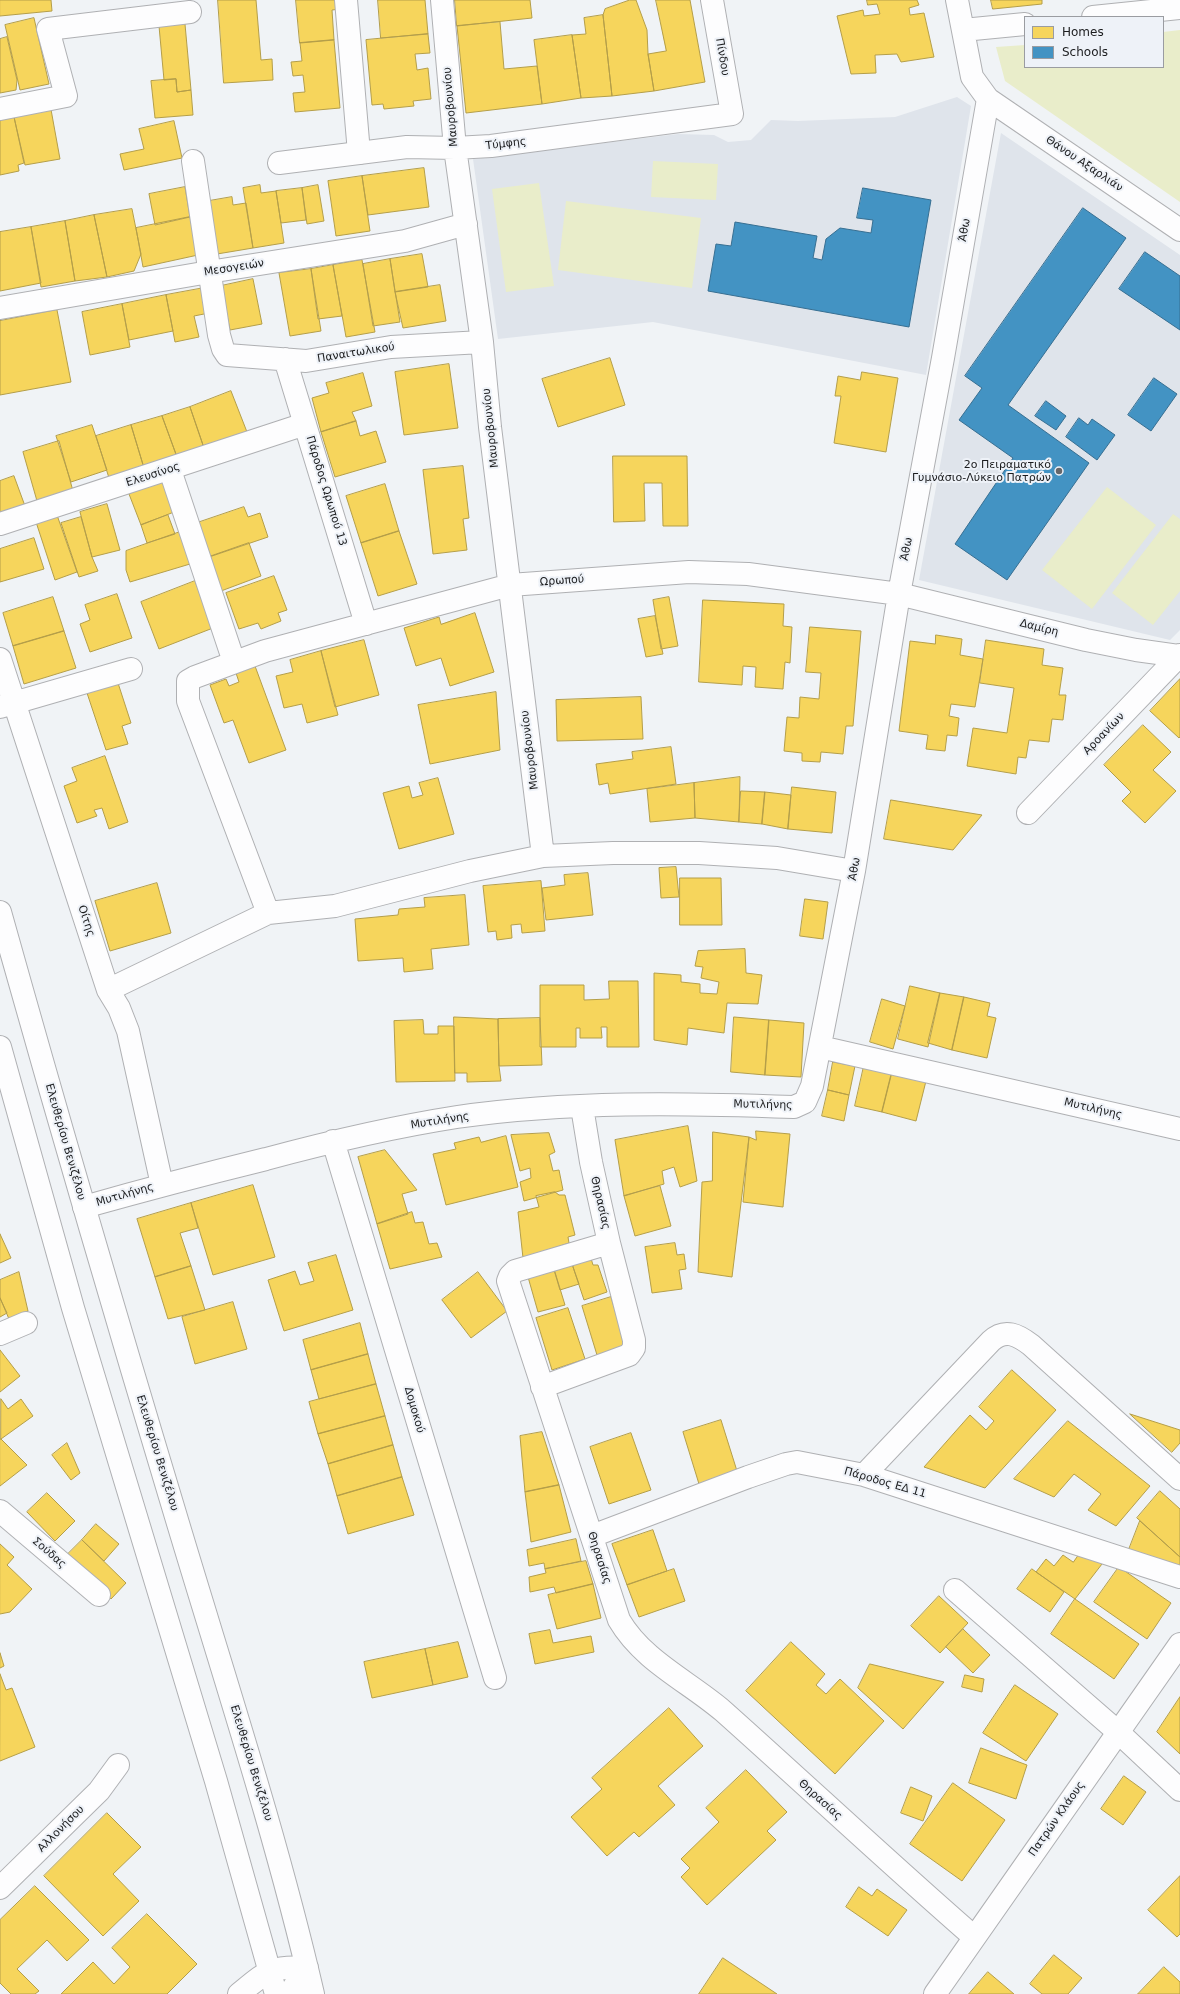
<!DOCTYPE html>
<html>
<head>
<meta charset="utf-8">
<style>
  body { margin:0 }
  #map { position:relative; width:1180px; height:1994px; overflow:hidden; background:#f0f3f6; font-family:"DejaVu Sans",sans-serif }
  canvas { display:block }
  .legend { position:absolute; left:1024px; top:16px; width:140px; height:52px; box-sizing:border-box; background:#eef2f8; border:1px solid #9a9ca1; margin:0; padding:5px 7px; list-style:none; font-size:12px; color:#1b1c1e }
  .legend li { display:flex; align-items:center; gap:8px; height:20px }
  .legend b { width:20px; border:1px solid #9a9ca1 }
</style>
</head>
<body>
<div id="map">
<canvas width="1180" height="1994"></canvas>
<ul class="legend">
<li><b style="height:11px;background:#f6d55c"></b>Homes</li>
<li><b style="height:11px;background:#4393c3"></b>Schools</li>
</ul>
</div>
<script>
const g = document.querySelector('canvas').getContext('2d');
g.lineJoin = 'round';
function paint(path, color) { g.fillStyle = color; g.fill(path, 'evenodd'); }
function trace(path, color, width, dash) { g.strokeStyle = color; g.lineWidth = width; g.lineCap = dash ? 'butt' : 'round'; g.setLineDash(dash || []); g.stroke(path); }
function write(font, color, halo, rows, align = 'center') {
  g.font = font + ' "DejaVu Sans",sans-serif'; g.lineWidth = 4; g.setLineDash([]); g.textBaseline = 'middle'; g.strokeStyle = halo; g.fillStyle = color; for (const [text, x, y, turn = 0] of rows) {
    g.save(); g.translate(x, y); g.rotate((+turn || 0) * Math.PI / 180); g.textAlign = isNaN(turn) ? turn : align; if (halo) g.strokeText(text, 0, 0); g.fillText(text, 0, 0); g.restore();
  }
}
paint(new Path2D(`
  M957 97 971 106 926 375 653 322 498 339 473 159 678 134 714 135 728 142 751 140 771 120 798 121 895 117Z
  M1001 133 1180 255V630L1170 640 919 580Z`), '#dfe4eb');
paint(new Path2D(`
  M1180 30V202L1005 81 996 47 1025 45V67H1163V32Z
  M653 161 718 164 716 200 651 197Z
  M539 183 554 286 506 292 492 189Z
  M566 201 701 218 692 288 558 270Z
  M1107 487 1156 525 1092 609 1042 570Z
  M1173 514 1180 519V591L1153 625 1112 593Z`), '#e9edca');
const homes = new Path2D(`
  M0 0H51L52 11 0 16Z
  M218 0H256L261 60 272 59 273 80 224 83Z
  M296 0H340L341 9 332 10 334 40 300 43Z
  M378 0H425L428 34 381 38Z
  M455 0H530L532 18 457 26Z
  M630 0H636L647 30 648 54 654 91 612 96 603 15 605 9Z
  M656 0H690L705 82 654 91 648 54 666 51Z
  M867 0H917L919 5 909 8 910 15 924 13 934 57 901 62 897 54 875 55 876 73 851 74 837 16 863 10 864 16 880 14 877 4 868 5Z
  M991 0H1042V4L993 9Z
  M603 15 612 96 581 98 572 35 586 34 584 18Z
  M34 18 49 84 20 90 5 25Z
  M500 22 504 69 537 66 542 104 466 113 457 26Z
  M185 24 191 90 177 92 176 79 164 80 159 26Z
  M428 34 430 53 415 54 417 70 428 68 431 99 413 101 414 106 384 109 383 104 372 105 366 40Z
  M572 35 581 98 542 104 534 40Z
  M7 37 17 80 16 90 0 93V39Z
  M334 40 340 108 295 112 293 93 305 92 303 75 293 76 291 62 302 61 300 43Z
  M176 79 177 92 191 90 193 115 155 118 151 81Z
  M50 104 60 159 25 165 14 117Z
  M14 117 24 163 18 165 19 171 0 175V120Z
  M174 121 182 158 124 170 120 154 144 149 139 129Z
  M424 168 429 207 368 215 362 176Z
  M362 176 370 231 336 236 328 181Z
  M260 185 261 193 276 191 284 243 253 248 243 188Z
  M318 185 324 221 307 224 302 188Z
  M185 187 190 217 155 225 149 194Z
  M302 188 306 220 281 223 276 191Z
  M232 197 233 205 246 203 253 248 217 254 209 201Z
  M132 209 141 254 134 271 107 277 94 215Z
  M94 215 107 277 75 281 65 221Z
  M190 217 198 255 143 267 136 228Z
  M65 221 75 281 41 287 31 227Z
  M31 227 41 283 0 291V232Z
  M422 254 428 287 395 292 390 259Z
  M390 259 400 322 373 326 363 264Z
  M362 260 375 332 346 337 333 265Z
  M333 265 342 316 318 319 311 269Z
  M311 269 321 331 290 336 279 273Z
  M253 279 262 324 230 330 221 286Z
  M440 285 446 321 403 328 395 292Z
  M204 288 209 313 194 316 199 337 175 342 166 295Z
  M166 295 173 331 129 340 122 304Z
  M122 304 130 347 90 355 82 312Z
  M57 310 71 382 0 395V321Z
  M610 358 625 405 558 427 542 379Z
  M449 364 458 428 404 435 395 372Z
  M862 372 898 378 886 452 834 443 841 396H835L838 376 860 380Z
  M363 373 372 406 352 412 356 421 321 432 312 398 329 393 326 383Z
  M231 391 247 432 204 448 190 407Z
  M190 407 204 448 177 457 162 416Z
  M162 416 177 457 144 468 131 425Z
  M356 421 360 436 376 431 386 462 335 477 321 432Z
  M92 425 107 470 71 482 56 436Z
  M131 425 144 468 109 478 96 436Z
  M59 441 73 491 37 501 23 452Z
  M613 456H687L688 526H663L662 483H644L645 521 614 522Z
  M463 466 469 518 463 519 467 550 433 554 423 470Z
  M14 476 25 506 0 514V481Z
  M162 481 174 512 141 525 129 494Z
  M385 484 399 531 361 543 346 496Z
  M107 504 120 550 92 557 80 512Z
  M244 507 248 517 260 513 268 537 209 557 197 523Z
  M57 515 77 572 55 580 36 522Z
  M168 515 175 534 147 543 141 525Z
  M81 517 92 557 98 571 79 577 61 523Z
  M399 531 417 584 378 596 361 543Z
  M180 532 190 564 130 582 126 570V551Z
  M34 538 44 569 0 582V549Z
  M249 543 261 576 221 591 209 557Z
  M274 576 287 610 278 613 281 621 261 629 258 623 239 629 226 593Z
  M195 581 213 628 159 649 141 602Z
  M117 594 132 638 90 652 80 624 90 620 85 605Z
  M53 597 64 631 13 646 3 613Z
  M669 597 678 646 661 649 653 600Z
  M703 600 784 604 783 626 792 627 790 663 785 662 783 689 755 687 756 667 743 666 742 685 699 682Z
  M475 613 494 672 450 686 441 658 416 666 404 628 439 617 441 624Z
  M655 616 663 654 646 657 638 619Z
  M810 627 861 631 853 726H846L843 754 821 752 820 762 802 761V753L784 751 787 717 799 718 800 697 819 699 821 673 806 672Z
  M64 631 76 668 24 684 13 646Z
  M936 635 962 639 960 655 983 659 975 707 951 704 949 716 959 718 957 736 947 735 945 751 926 749 928 735 899 731 910 641 935 644Z
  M364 640 379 695 335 707 321 651Z
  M986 640 1044 649 1042 665 1063 668 1059 695H1066L1063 720 1052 719 1049 742 1029 740 1026 758 1018 757 1016 774 967 766 973 728 1007 733 1014 688 980 683Z
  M321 651 338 715 307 723 302 704 284 708 276 676 293 672 290 660Z
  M255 666 286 750 249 763 233 720 224 723 210 685 226 679 229 686 239 682 236 673Z
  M1180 679V737L1179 738 1150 711Z
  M118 683 131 723 122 726 128 744 106 750 87 693Z
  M496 692 500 750 430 764 418 705Z
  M641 697 643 739 557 741 556 700Z
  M1143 725 1171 752 1153 770 1176 791 1145 823 1122 801 1131 792 1104 765Z
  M671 747 676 784 610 794 608 783 599 785 596 764 633 759 632 752Z
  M105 756 128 822 109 829 102 808 94 810 97 816 77 823 64 786 77 781 72 768Z
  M740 777 739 822 695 818 694 783Z
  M438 778 454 834 399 849 383 793 409 786 412 798 423 795 419 783Z
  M694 783 695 818 650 822 647 789Z
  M792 787 836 792 832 833 788 829Z
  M741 791 765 792 762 824 739 822Z
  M765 792 791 795 788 829 762 824Z
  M891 800 982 815 953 850 884 839Z
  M676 867 679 897 661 898 659 868Z
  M588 873 593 915 546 920 542 888 565 885 564 875Z
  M680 878H721L722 925H680Z
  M541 881 545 931 522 933 521 924 511 925 512 938 497 940 496 931 488 932 483 886Z
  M157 883 171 933 110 951 95 901Z
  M465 895 469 945 431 949 433 969 404 972 403 958 358 961 355 919 398 915 399 909 425 907 424 898Z
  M805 899 828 902 823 939 800 936Z
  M745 949 746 973 762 975 758 1004 727 1003 724 1033 688 1028 687 1045 654 1040V973L681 975V982L700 984V993L717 994 719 982 701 978 703 967 695 966 698 951Z
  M609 981H638L639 1047H607V1027H601L602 1038H580V1028H576V1047H540V985H584V1000L609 999Z
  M910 986 940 993 928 1047 898 1039Z
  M940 993 964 997 952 1050 928 1043Z
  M964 997 990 1003 987 1016 996 1018 987 1058 952 1050Z
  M882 999 905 1006 893 1049 870 1042Z
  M454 1017 498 1019 499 1066 501 1081 467 1082V1073H455Z
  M734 1017 769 1020 765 1075 731 1072Z
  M540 1018 542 1065 499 1066 498 1019Z
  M423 1020 424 1034H438V1026H454L455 1081 396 1082 394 1021Z
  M769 1020 804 1023 801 1077 765 1075Z
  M833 1062 855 1066 849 1095 828 1090Z
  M864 1066 892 1072 882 1112 855 1106Z
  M892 1072 926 1081 916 1121 882 1112Z
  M828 1090 849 1095 844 1121 822 1116Z
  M688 1126 697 1181 680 1187 674 1167 662 1171 664 1184 624 1196 615 1140Z
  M756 1131 790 1134 783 1207 743 1202 749 1137 756 1140Z
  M713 1132 749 1137 732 1277 698 1272 702 1182 712 1181Z
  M549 1133 555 1152 549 1155 553 1171 559 1170 563 1190 524 1201 520 1182 531 1178 530 1168 520 1171 511 1135Z
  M506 1136 518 1187 446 1205 433 1154 456 1149 454 1143 479 1137 481 1142Z
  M385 1150 417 1190 402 1194 408 1214 377 1224 358 1157Z
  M253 1185 275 1257 213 1275 191 1203Z
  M660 1186 671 1226 635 1236 624 1196Z
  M555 1192 559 1195H565L575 1235 568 1237 569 1243 523 1258 518 1212 539 1207 536 1196Z
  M191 1203 198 1228 180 1233 191 1266 155 1277 137 1219Z
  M412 1212 415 1223 423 1222 429 1244 437 1243 442 1257 390 1269 377 1224Z
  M0 1234 11 1258 0 1263Z
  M675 1243 677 1255 684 1254 686 1269 679 1270 682 1289 652 1293 645 1247Z
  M336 1255 353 1310 284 1331 268 1280 295 1271 300 1285 314 1281 308 1263Z
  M590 1255 593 1265H598L607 1292 584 1300 571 1261Z
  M571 1261 579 1284 560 1290 552 1263Z
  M191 1266 205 1310 168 1319 155 1277Z
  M554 1269 565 1305 538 1312 528 1277Z
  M19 1272 28 1311 9 1319 0 1298V1280Z
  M478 1272 507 1311 471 1338 442 1300Z
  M611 1297 626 1347 597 1355 582 1306Z
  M0 1298 7 1313 0 1317Z
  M233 1302 247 1349 195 1364 182 1317Z
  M568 1308 585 1359 552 1370 536 1318Z
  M360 1323 368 1354 311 1370 303 1340Z
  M0 1350 20 1376 0 1392Z
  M368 1354 376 1384 319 1399 311 1370Z
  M1012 1370 1056 1410 985 1488 924 1467 970 1415 986 1430 994 1421 979 1407Z
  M376 1384 385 1416 318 1434 309 1402Z
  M1 1399 8 1409 21 1399 33 1416 1 1439Z
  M1130 1414 1180 1430V1443L1172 1452Z
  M385 1416 393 1445 328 1464 318 1434Z
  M721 1420 737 1471 699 1484 683 1432Z
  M1068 1421 1150 1486 1116 1526 1088 1510 1101 1494 1074 1474 1054 1497 1014 1479Z
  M542 1432 559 1485 525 1492 520 1436Z
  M631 1433 651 1490 609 1504 590 1447Z
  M0 1439H1L27 1465 0 1486Z
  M67 1443 80 1473 71 1480 52 1455Z
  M393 1445 402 1477 337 1496 328 1464Z
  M402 1477 414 1515 348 1534 337 1496Z
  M559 1485 571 1532 531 1542 525 1492Z
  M1160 1491 1180 1509V1557L1137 1518Z
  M47 1493 75 1521 55 1541 27 1512Z
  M1140 1521 1180 1557V1567L1128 1552Z
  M96 1524 119 1544 104 1561 82 1540Z
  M653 1530 667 1571 627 1585 612 1544Z
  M576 1539 581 1561 545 1569 544 1563 529 1566 527 1550Z
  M82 1540 126 1583 111 1599 66 1556Z
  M0 1544 14 1557 7 1565 32 1589 10 1612 0 1614Z
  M1083 1549 1102 1564 1075 1599 1036 1572 1046 1559 1054 1566 1063 1555 1073 1562Z
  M586 1561 593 1584 556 1593 554 1587 530 1592 529 1577 546 1573 545 1569Z
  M1119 1567 1171 1603 1147 1639 1094 1602Z
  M674 1569 685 1601 639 1617 627 1585Z
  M1032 1569 1064 1592 1050 1612 1017 1589Z
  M593 1584 601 1618 557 1629 548 1595Z
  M939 1596 968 1623 940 1653 911 1626Z
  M1075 1599 1139 1644 1114 1679 1051 1634Z
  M963 1629 990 1655 973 1673 946 1647Z
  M550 1630 553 1643 591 1636 594 1652 535 1664 529 1634Z
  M458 1642 468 1677 433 1685 425 1649Z
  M791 1642 825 1674 816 1685 826 1694 840 1679 884 1721 835 1774 746 1691Z
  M425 1649 433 1685 372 1698 364 1662Z
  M0 1653 4 1666 0 1668Z
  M870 1664 944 1682 903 1729 858 1688Z
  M0 1674 6 1690 12 1688 35 1747 0 1761Z
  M965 1675 984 1679 982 1692 962 1687Z
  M1015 1685 1058 1714 1026 1761 983 1733Z
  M1180 1697V1754L1157 1732Z
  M669 1708 703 1746 658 1786 675 1805 639 1837 634 1832 607 1856 571 1817 602 1789 592 1778Z
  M981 1748 1027 1765 1016 1799 969 1783Z
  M746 1770 787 1812 767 1831 776 1840 707 1905 681 1877 690 1868 681 1859 719 1822 706 1808Z
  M1124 1776 1146 1792 1123 1825 1101 1809Z
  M953 1783 1005 1820 962 1881 910 1844Z
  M911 1787 932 1796 923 1821 901 1813Z
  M107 1813 141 1847 113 1874 139 1901 103 1936 44 1876Z
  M1180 1876V1934L1177 1937 1148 1910Z
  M35 1886 89 1940 67 1961 47 1940 17 1969 39 1991 35 1994H11L0 1983V1920Z
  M859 1887 872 1896 877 1889 907 1910 888 1936 846 1907Z
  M147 1914 197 1964 167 1994H61L93 1962 114 1984 130 1967 112 1948Z
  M1054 1955 1082 1978 1068 1994H1042L1030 1984Z
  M723 1958 777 1994H699Z
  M1164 1967 1180 1982V1994H1138Z
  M988 1972 1014 1994H969Z`);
paint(homes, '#f6d55c');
trace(homes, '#b49e49', 1);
const schools = new Path2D(`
  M863 188 931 200 909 327 708 291 716 244 731 246 735 222 817 236 813 258 822 260 826 239 840 228 871 233 873 220 857 218Z
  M1083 208 1126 238 1008 405 1089 463 1007 580 955 544 1013 458 959 420 982 388 965 376Z
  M1145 252 1180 276V330L1119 289Z
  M1154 378 1177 394 1151 431 1128 415Z
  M1046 401 1066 416 1056 430 1035 416Z
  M1079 418 1088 425 1092 419 1115 435 1097 460 1066 437Z`);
paint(schools, '#4393c3');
trace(schools, '#376f92', 1);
const pedestrian = new Path2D(`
  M346 0 359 153`);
const minor = new Path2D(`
  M442 0 455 148 482 342 490 427 543 856
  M1093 17 1180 8
  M963 30 1025 24
  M988 99 1180 230
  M0 109 66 96 48 29 190 12
  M193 161 219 335 223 349 227 355 306 361 391 347 482 342
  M279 163 407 147 455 148 491 146 732 114 712 0
  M0 308 209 272 405 241 466 224
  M285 359 366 624
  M170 470 234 662
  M0 524 305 424
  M0 659 108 990 119 1008 128 1031 162 1185
  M0 707 131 669
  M1028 813 1180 655
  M268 913 188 701V681L195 677 265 651 510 585 689 572 748 574 899 594 1086 640 1136 650 1180 656
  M108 990 268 913 335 906 470 871 543 856 613 853H699L777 858 854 871
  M820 1047 1180 1129
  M582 1107 591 1162 609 1243 515 1271 510 1276 508 1281 619 1620C643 1661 688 1681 723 1711 807 1786 889 1863 974 1937
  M333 1141 495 1678
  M84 1207C144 1190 205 1174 266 1159 329 1142 393 1127 457 1117 569 1101 682 1103 794 1107L805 1102 812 1086 854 871 899 594 943 358 988 99 972 77 957 0
  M0 1334 26 1323
  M542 1387 629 1355 634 1348V1340L609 1243
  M864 1475 991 1341C1005 1328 1018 1335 1031 1345L1180 1479
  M0 1511 99 1595
  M592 1536 748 1477 786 1464 797 1462 864 1475 1180 1577
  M955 1590 1118 1732 1180 1790
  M0 1888 99 1791 118 1765
  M239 1994C266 1972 271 1965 307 1968L289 1994`);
const secondary = new Path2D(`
  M935 1994 1180 1644`);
const primary = new Path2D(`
  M0 912C56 1112 114 1311 174 1510 222 1671 275 1830 313 1994
  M0 1047 73 1308 216 1781 276 1994`);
trace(pedestrian, '#afb0b3', 24);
trace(minor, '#afb0b3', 24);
trace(secondary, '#afb0b3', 24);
trace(primary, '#afb0b3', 24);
trace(pedestrian, '#fdfdfe', 22);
trace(minor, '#fdfdfe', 22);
trace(secondary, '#fdfdfe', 22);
trace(primary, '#fdfdfe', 22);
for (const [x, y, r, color] of [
  [1059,471,4,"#66676a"]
]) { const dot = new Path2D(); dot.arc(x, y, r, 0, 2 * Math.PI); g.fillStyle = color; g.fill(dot); trace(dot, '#eef2f8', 1.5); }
write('11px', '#1b1c1e', '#eef2f8', [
  ["Πίνδου",722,57,80],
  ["Μαυροβουνίου",451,107,-95],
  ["Τύμφης",506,144,-7],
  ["Θάνου Αξαρλιάν",1084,164,34],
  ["Άθω",965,230,-80],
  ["Μεσογειών",234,268,-9],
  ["Παναιτωλικού",356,353,-9],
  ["Μαυροβουνίου",491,428,-96],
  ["Ελευσίνος",153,475,-18],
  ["Πάροδος Ωρωπού 13",326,491,73],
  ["Άθω",907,549,-79],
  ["Ωρωπού",562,581,-4],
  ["Δαμίρη",1039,628,14],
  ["Αροανίων",1104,734,-46],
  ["Μαυροβουνίου",530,750,-97],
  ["Άθω",855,869,-80],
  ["Οίτης",86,921,72],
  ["Μυτιλήνης",763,1105,1],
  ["Μυτιλήνης",1093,1109,13],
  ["Μυτιλήνης",440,1121,-9],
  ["Ελευθερίου Βενιζέλου",65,1142,74],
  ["Μυτιλήνης",125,1195,-16],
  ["Θηρασίας",600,1203,77],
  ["Δομοκού",414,1410,74],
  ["Ελευθερίου Βενιζέλου",157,1453,73],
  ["Πάροδος ΕΔ 11",885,1483,16],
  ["Σούδας",49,1553,41],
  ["Θηρασίας",599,1558,72],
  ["Ελευθερίου Βενιζέλου",251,1763,73],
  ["Θηρασίας",820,1800,42],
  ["Πατρών Κλάους",1057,1819,-55],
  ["Αλλονήσου",61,1829,-45]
]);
write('11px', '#1b1c1e', '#eef2f8', [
  ["2ο Πειραματικό",1051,465],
  ["Γυμνάσιο-Λύκειο Πατρών",1051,478]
], 'right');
</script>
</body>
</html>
